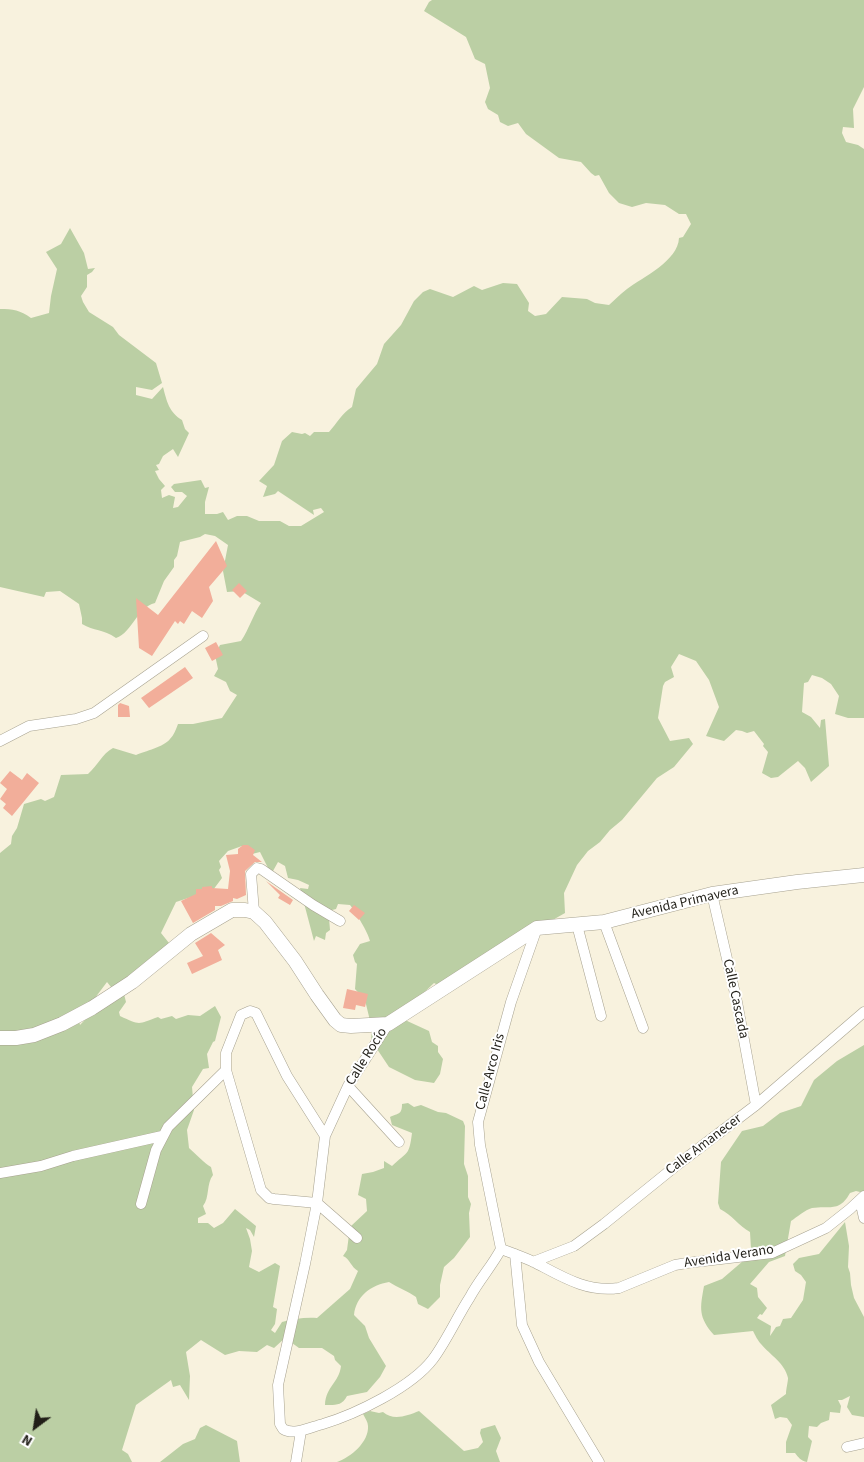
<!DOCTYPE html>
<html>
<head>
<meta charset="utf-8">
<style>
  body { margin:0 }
  #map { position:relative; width:864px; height:1462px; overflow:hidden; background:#f8f2de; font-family:"Source Sans 3",sans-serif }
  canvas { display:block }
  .north { position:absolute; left:10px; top:1402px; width:50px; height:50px; -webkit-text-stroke:4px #fff; paint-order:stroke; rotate:211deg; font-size:14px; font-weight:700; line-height:20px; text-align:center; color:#211f18 }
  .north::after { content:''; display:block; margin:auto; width:18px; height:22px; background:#211f18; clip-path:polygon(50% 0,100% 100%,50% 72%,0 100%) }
</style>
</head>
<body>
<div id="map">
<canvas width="864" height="1462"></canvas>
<div class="north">N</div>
</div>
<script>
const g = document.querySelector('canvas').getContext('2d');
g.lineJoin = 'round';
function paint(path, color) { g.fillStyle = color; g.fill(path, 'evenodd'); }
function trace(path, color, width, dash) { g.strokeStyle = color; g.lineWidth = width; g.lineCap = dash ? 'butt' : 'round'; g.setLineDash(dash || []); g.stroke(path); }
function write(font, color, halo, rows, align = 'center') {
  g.font = font + ' "Source Sans 3",sans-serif'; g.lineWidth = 4; g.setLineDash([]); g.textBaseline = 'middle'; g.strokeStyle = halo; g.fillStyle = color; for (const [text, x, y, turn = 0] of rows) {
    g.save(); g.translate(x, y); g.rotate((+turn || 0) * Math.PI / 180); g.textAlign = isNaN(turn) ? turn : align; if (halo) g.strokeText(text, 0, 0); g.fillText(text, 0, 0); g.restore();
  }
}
paint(new Path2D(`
  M432 0H864V87L853 109 854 128 843 127 842 133 846 142 858 145 864 149V718H848L835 714 839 696 831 684 822 678 812 675 808 682 804 683 802 712 811 717 820 728 821 720 825 719 829 766 811 782 805 768 798 761 778 777 771 778 762 773 768 752 763 746 764 744 754 731 747 733 742 731 736 730 724 741 706 736 719 707 709 680 696 661 679 654 671 667 674 677 665 682 663 686 658 718 670 741 689 738 693 744 674 767 657 778 622 820 610 830 600 842 588 851 577 865 564 893 565 913 438 985 434 983 411 1005 405 1020 429 1031 432 1042 438 1046V1052L443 1059 440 1074 434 1083 415 1080 389 1067 371 1040 372 1029 365 1000 355 989 357 964 355 962 353 955 360 944 370 941C368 932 356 913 350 905L338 904 336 909 332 910 329 918 330 930 326 933 325 940 316 936 314 941 300 888 308 889 309 885 298 880 288 878 285 866 278 862 273 871 270 872 260 852 248 855 242 846 228 851 219 861 221 867 219 870 222 878 213 890 176 902 161 933 169 943 112 993 111 987 107 982 92 1002 78 1015 80 1025 100 1004 124 994 126 1002 119 1012 120 1016C141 1026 138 1024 158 1017L161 1019 172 1016 176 1019 188 1015 200 1016 215 1006 221 1017 215 1041 213 1042 207 1054 209 1068 203 1069 192 1087 194 1110 187 1130 189 1148C195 1153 205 1164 211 1167L213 1175C206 1184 210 1197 203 1206L206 1214 198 1218V1223H208L214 1228 223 1223 235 1209 256 1226 254 1237 250 1230 246 1228 250 1239 252 1251 249 1267 259 1272 275 1263 280 1266 273 1307 277 1309 275 1324 271 1330 275 1333 282 1322C293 1319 305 1317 317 1318L350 1289 358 1271C351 1267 350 1259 343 1256L347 1250 350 1227 367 1211 366 1199 358 1195 362 1174 373 1172 384 1168V1161L392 1166C408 1151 409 1156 412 1133L392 1125 390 1117C398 1113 402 1115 402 1104L408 1103 414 1107 421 1105 438 1112 446 1113 463 1121 465 1126 464 1164 468 1176V1197L471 1204 469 1213 470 1237 454 1258 444 1267 440 1285V1297L428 1309 418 1304 416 1297C408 1291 398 1288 389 1282 371 1285 356 1296 354 1315L365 1326 369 1338 386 1366 380 1377 367 1392 347 1396C342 1406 335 1405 325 1405 326 1386 339 1383 341 1366L335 1360 334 1356 322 1348H299L285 1338 274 1348 267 1345 257 1352 239 1351 225 1355 201 1340 186 1352 190 1376 189 1400 180 1385 173 1387 171 1380 136 1405 122 1450 128 1454 132 1462H0V853L11 844 12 836 17 828 24 804 41 799 45 801 54 797 61 775 88 774C98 765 102 754 113 748L136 755C145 751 164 747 170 739 174 735 176 729 178 724H193L222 718 237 695 230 691 226 682 214 676 218 669 215 655 220 645 241 641C249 629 253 615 261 603L241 591 227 592 223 571 228 545 215 536 205 534 200 537 180 542 177 556 174 560V567L164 581 155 603C137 607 133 632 116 638 103 629 94 631 82 624V618L79 604 60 591 46 592 44 597 0 587V309C13 309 20 310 31 318L49 313 51 296 57 269 46 252 61 244 70 228 84 253 88 269 95 268 92 272 87 275V287L81 296 83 302 89 312 113 327 119 335 156 363 162 383 152 390 136 387V395L152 399 163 387C167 402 169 412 182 420L185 429 189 433 178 457 173 449 163 456 159 464 156 465 159 470 155 471 159 479 165 486 161 490 162 498 169 495 175 497 173 508 178 507 187 496 182 492H175L171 487 174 484 201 480 205 488 209 487 205 502V514H217L223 512 228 520 237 516H247L259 521H280L289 526H301L324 512 321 508 313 510 314 515 278 491 275 494 263 497 267 486 259 481 274 465 282 441 292 432 302 434 305 433 310 436 314 432H329C337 423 342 413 352 407L356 389 377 364 384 344 401 325 414 301 423 292 430 289 453 297 474 286 482 290 503 283 517 284 529 303 528 311 535 316 546 314 562 297 587 299 595 303 609 305C615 300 620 294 627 289 643 277 678 261 679 238L683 237 691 224 686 214H679L665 205 646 203 632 207 619 203 609 193 599 175 595 176 591 173 581 162 559 158 526 134 518 123 508 126 500 122 498 115 488 109 485 102 490 88 485 64 475 59 466 37 424 11 429 2Z
  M864 1045V1193L856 1191 850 1193C839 1213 830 1205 812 1208 805 1210 797 1217 791 1221L785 1256 769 1262 750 1284 757 1288 758 1297 767 1308 762 1315 760 1314 757 1318 771 1326 770 1336 776 1327 780 1326 783 1319 791 1318 803 1300 806 1282 801 1275 795 1271 793 1264 799 1258 819 1254 845 1222 849 1246 848 1267 850 1273 851 1285 854 1298 864 1317V1417L852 1415 847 1407 850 1396 842 1400H838L841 1406 840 1413 830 1412 829 1420 821 1423 817 1427 809 1426 808 1437 812 1441 807 1462C801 1461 798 1457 795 1453H786V1442L792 1425 787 1418 780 1417 775 1419 771 1405 786 1394C786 1389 788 1382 788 1378 785 1363 770 1355 761 1344 758 1341 755 1335 753 1331L714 1335C698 1317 700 1308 704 1286L722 1279 743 1261V1256L751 1249 750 1232C739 1226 732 1215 720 1209L718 1203 721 1162 742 1131 763 1126 780 1113 801 1106 814 1080 837 1061Z
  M370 1411 379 1413 383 1412C393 1421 407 1416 419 1411L464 1451 478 1448 483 1442 480 1433 481 1429 495 1425 501 1438 496 1451 500 1462H337C351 1457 369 1442 368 1426 368 1422 365 1418 363 1414Z
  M206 1425 237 1441 240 1462H160L183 1444 195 1439 200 1428Z`), '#bbcfa4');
paint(new Path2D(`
  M216 541 227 566 209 587 213 601 202 618 192 611 184 624 180 621 178 624 175 621 152 656 139 648 136 598 158 615Z
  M239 583 247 591 240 598 232 590Z
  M216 642 223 655 212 661 205 648Z
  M185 667 193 678 149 708 141 698Z
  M120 703 129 706 130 717H118V705Z
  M10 771 22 780 27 773 39 783 12 816 3 808 6 804 0 799 7 789 0 783Z
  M243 845H248L255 850 253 855 262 862H255L245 871 246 895 237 899 233 898V901L221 906H215V910L193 923 181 901 196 894V889H202V887L212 886V888L228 889 230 871 226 855 238 854V849Z
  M266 881 293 900 290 905 278 898 280 895Z
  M354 905 365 913 359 920 349 911Z
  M211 933 225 945 218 950 222 960 192 974 187 963 203 956 195 943Z
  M347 989 368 994 365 1007 356 1005 355 1010 343 1008Z`), '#f2ae9a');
const minor = new Path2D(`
  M0 741 29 726 76 719 94 713 203 636
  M712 894 737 1002 756 1105
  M254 912 251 874 257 868 261 869 313 905 340 921
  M604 922 643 1028
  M577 925 601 1016
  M388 1024 348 1086 325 1136 317 1203 305 1264 278 1385 280 1424 283 1429C294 1436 311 1427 323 1424 356 1414 412 1387 433 1359 447 1340 457 1317 470 1297 479 1280 492 1266 501 1249
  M348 1086 399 1142
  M0 1173 41 1166 73 1156 162 1136
  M860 1200 864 1218
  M317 1203 274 1199 269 1198 261 1190 226 1070V1053L241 1015 250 1011 256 1013 287 1076 325 1136
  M317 1203 357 1238
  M141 1204 156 1150 168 1127 226 1070
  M501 1249C512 1253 523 1257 534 1262 561 1276 587 1293 619 1288L675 1265 687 1263 772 1253 826 1228 850 1209 864 1196
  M501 1249 480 1145 478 1122 511 1002 537 928
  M515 1254 522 1325 539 1362 599 1462
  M533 1262 574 1246 604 1224 677 1165 756 1105 864 1012
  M847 1447 864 1443
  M296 1462 301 1431`);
const tertiary = new Path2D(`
  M0 1038H16L34 1035 62 1024 92 1008 132 982 191 934 232 910H245L254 912 265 922 295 961 317 995 335 1020 341 1025 351 1026 388 1024 537 928 604 922 712 894 797 882 864 875`);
trace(minor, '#a7a290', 11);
trace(tertiary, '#a7a290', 15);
trace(minor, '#fff', 10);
trace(tertiary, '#fff', 14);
write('14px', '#211f18', '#fff', [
  ["Avenida Primavera",685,903,-13],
  ["Calle Cascada",735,999,78],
  ["Calle Rocío",367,1057,-58],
  ["Calle Arco Iris",491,1072,-75],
  ["Calle Amanecer",704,1145,-37],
  ["Avenida Verano",729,1257,-9]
]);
</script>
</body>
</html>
